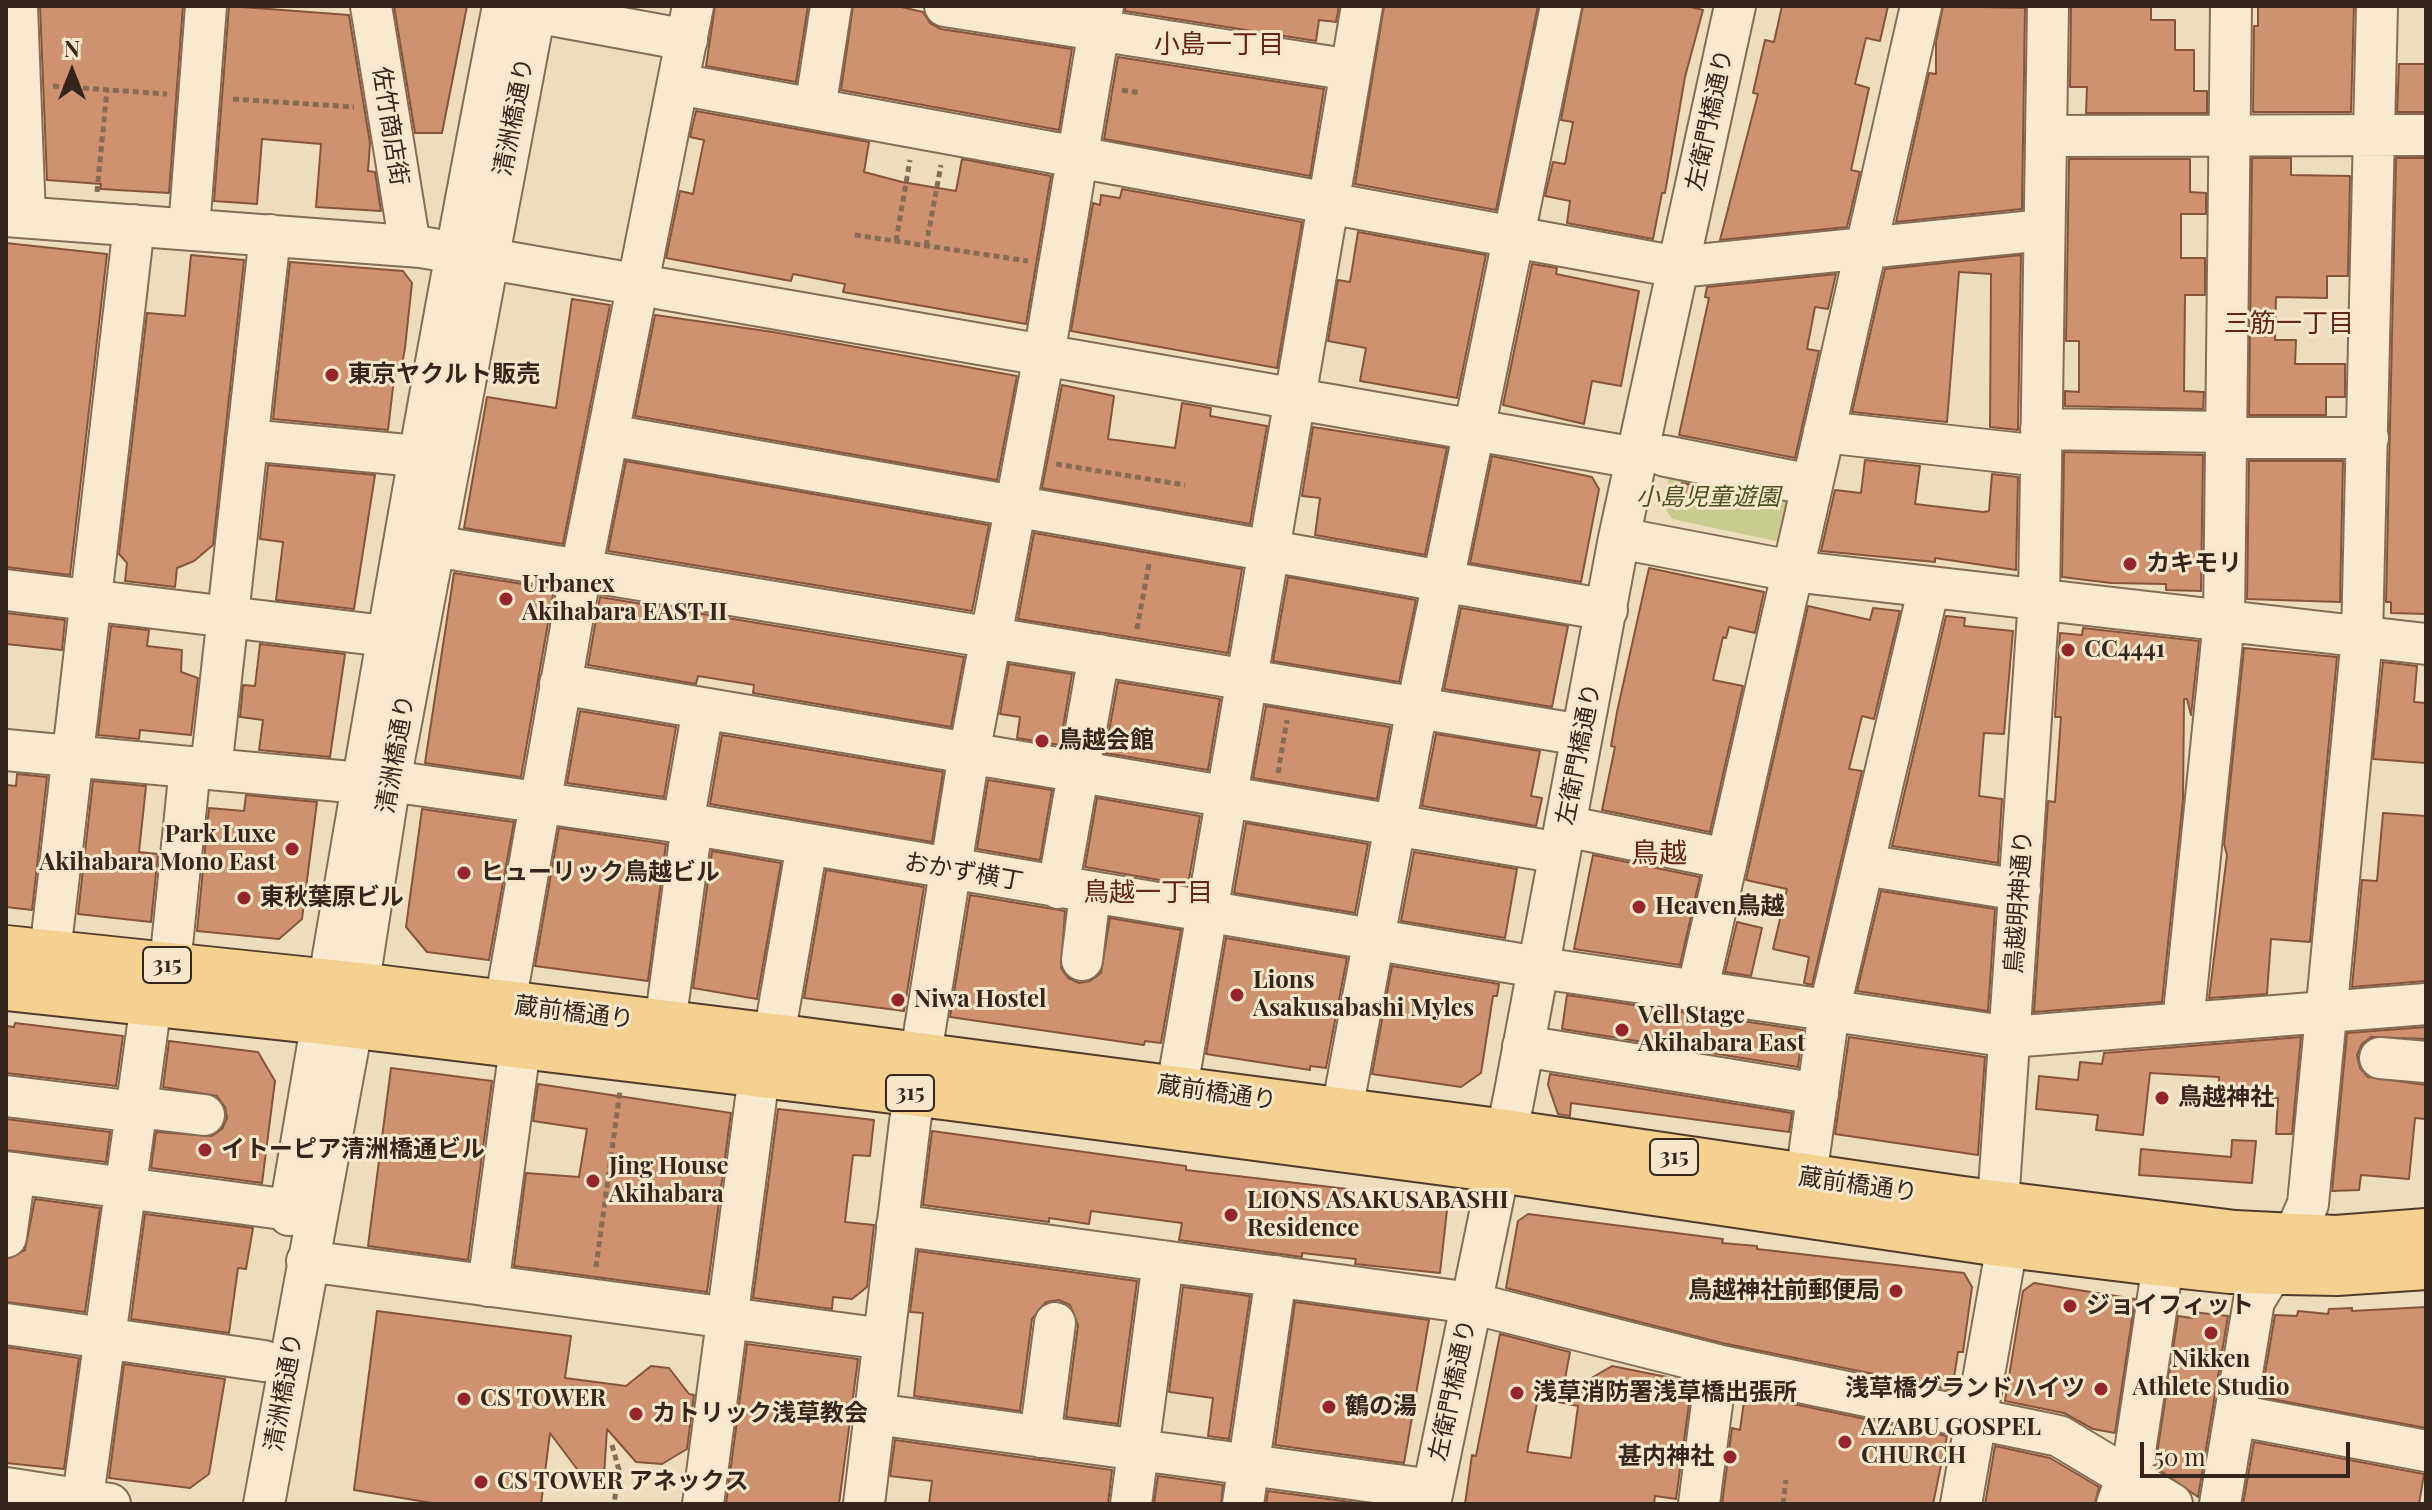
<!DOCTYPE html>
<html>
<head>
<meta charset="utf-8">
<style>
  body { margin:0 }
  #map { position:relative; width:2432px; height:1510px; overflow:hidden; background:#eeddbc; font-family:"Playfair Display",serif }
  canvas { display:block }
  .frame { position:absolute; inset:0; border:8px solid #35261b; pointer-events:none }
  .north { position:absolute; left:32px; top:32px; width:80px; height:80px; -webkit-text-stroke:6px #f6e7cb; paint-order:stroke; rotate:0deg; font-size:22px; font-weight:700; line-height:32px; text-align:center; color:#35261b }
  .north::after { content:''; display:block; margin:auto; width:28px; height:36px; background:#35261b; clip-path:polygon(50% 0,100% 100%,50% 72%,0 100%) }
  .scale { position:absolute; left:2140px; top:1442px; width:210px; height:36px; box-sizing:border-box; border:4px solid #35261b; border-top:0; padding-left:10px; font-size:24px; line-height:28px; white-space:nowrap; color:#35261b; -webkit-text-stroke:6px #f6e7cb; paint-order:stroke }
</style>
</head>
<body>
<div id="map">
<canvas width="2432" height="1510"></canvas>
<div class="frame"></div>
<div class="north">N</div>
<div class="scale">50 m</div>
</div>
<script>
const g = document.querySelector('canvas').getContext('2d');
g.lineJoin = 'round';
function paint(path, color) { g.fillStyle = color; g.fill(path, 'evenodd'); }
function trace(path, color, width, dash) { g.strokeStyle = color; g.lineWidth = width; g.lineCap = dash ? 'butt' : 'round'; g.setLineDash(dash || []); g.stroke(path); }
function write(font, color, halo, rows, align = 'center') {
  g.font = font + ' "Playfair Display","Noto Sans JP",serif'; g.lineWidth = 6; g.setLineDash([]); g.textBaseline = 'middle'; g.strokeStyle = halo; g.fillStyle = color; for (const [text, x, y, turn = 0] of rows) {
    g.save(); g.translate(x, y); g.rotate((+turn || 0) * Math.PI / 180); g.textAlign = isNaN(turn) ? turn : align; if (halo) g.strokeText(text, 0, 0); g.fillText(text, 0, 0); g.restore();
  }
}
paint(new Path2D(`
  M1672 463 1792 488 1780 542 1672 519 1663 504Z`), '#c9cc90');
const building = new Path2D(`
  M40 6H183L169 193 100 189 101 184 47 180Z
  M229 6 349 15 370 143 368 171 375 172 381 211 316 207 321 144 262 139 257 204 214 201Z
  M394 6H467L442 133H415Z
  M715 6H808L796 82 706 66Z
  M853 6H897L923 12 930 23 941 29 1072 49 1059 130 841 90Z
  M1125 6H1339L1336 22 1319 20 1316 41 1125 11Z
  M1384 6H1538L1496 210 1355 184Z
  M1583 6H1687L1703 10 1685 77 1665 193H1662L1653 239 1567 223 1570 201 1545 196 1553 162 1565 164 1573 122 1561 120Z
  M1782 6H1888L1880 41 1866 38 1855 84 1869 88 1853 161 1851 170 1860 172 1847 227 1720 240 1758 94 1753 93 1765 40 1774 42Z
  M1943 6 2025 8 2022 209 1896 222 1929 73 1936 74V42Z
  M2071 6H2151V20H2175V50H2194V91H2207V113H2086L2087 87H2070Z
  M2258 6H2354L2351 112H2253L2254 26H2258Z
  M1118 57 1324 89 1310 176 1104 139Z
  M2399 64H2426V112H2397Z
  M696 111 869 142 864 172 902 182 956 191 962 159 1051 176 1026 324 843 292 845 284 793 274 791 281 666 258 680 191 693 194 704 140 690 137Z
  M2252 158H2291V175L2350 176 2348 276H2327V298L2276 297 2275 340H2296L2295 364H2345V397H2326V415H2249Z
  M2396 158H2426V614L2391 613V602H2386Z
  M2069 159H2190V192L2206 193V214H2181V258H2205V295H2185L2184 391 2204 392 2203 409 2065 406V391L2079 392V341H2066Z
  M1122 189 1302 222 1277 368 1071 331 1093 203 1100 205 1101 195 1120 198Z
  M1358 232 1486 255 1457 398 1360 381 1366 348 1328 341 1338 280 1350 282Z
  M6 243 107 254 70 575 6 567Z
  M191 255 244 260 213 545 194 561 177 568 175 587 125 581 127 563 119 554 147 313 185 316Z
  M2021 255 2018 430 1990 427 1991 274 1959 272 1947 422 1852 412 1885 269Z
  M290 262 403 271 412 283 405 348 401 370H395L388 430 273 419Z
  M1532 264 1557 268 1556 274 1639 291 1621 386 1592 381 1584 424 1503 405Z
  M1836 274 1828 309 1815 307 1807 349 1819 351 1795 458 1679 435 1709 298 1705 297 1707 287Z
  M572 299 610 305 563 544 464 528 487 397 556 408Z
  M655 315 773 332 1017 376 997 480 635 416Z
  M1062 385 1114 396 1108 439 1175 448 1182 403 1211 408 1210 416 1267 426 1250 524 1042 488Z
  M1313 427 1447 448 1425 555 1315 535 1320 498 1302 496Z
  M2064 452 2203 455 2201 591 2166 590V584L2111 583 2062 577Z
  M1492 456 1592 477 1599 489 1581 582 1470 563Z
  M1865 460 1920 466 1915 504 1983 512 1989 511 1992 474 2018 477 2016 570 1935 558V562L1821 551 1835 490 1861 493Z
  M626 461 989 525 972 611 608 551Z
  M2249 461H2343L2340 602 2247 599Z
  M268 465 375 475 354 609 276 600 283 542 260 539Z
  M1682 483 1709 488 1706 498 1680 493Z
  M1034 533 1242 569 1228 653 1018 619Z
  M1649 568 1764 592 1755 633 1729 627 1726 638 1723 637 1713 680 1743 686 1710 832 1602 810 1615 747 1611 746 1617 712Z
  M454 573 554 589 521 777 425 763Z
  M1288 577 1416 600 1399 682 1273 661Z
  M600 597 964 657 951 727 753 693 754 685 698 676 696 684 588 665Z
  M1808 606 1870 620 1873 608 1900 611 1874 719 1862 716 1849 769 1862 771 1812 985 1804 983 1809 957 1773 949 1787 889 1746 880Z
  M1461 608 1568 626 1552 707 1444 689Z
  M6 613 65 620 62 650 6 644Z
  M1946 616 1965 618 1964 626 2013 631 2004 734 1984 733 1979 796 2002 799 1998 863 1892 846Z
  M111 626 149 630 147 646 182 650 181 672 198 678 191 735 140 730 139 739 98 735Z
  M2083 628 2199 641 2191 715 2187 699H2184L2183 800 2162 1002 2034 1012 2048 801 2055 802 2061 717H2055L2060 633 2082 635Z
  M260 644 345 654 330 757 259 750 263 720 240 717 243 685 255 686Z
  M2244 648 2337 657 2310 942 2271 939 2267 994 2209 998 2227 855 2224 844Z
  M2383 662 2417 666 2414 702 2426 703V763L2373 759Z
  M1009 664 1072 674 1060 745 1017 738 1020 717 1000 714Z
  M1118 682 1220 699 1208 770 1105 753Z
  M1266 706 1390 727 1377 799 1253 778Z
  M580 711 676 727 664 797 567 783Z
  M1436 734 1540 751 1531 796 1542 798 1536 826 1422 806Z
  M722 735 943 772 932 842 710 804Z
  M17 774 47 777 32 910 6 907V785L16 786Z
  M988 780 1052 790 1040 860 977 849Z
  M93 781 146 786 139 852 158 854 151 922 78 914Z
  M246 795 317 802 302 919 279 939 197 931 209 808 244 811Z
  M1097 798 1200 816 1188 885 1085 867Z
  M422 809 514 822 489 960 427 952 406 927Z
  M2383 813 2426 816V981L2352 987 2362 880 2377 881Z
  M1246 823 1368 844 1355 913 1234 893Z
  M559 828 666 844 648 981 535 966Z
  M712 851 781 863 757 999 693 988Z
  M1414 852 1517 869 1505 938 1401 921Z
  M1593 855 1700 877 1680 965 1574 949Z
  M826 870 924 887 904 1011 804 998Z
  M1881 891 1995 909 1988 1011 1857 991Z
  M970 895 1065 911 1061 968 1068 978 1079 983 1090 981 1101 973 1110 918 1181 930 1161 1043 1145 1041 1144 1045 950 1017Z
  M1737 922 1762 928 1751 976 1725 972Z
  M1226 938 1347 958 1326 1068 1310 1066V1070L1206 1054Z
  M1392 966 1499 984 1497 996H1493L1481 1073 1461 1087 1372 1074Z
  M1567 995 1803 1030 1798 1067 1562 1029Z
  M15 1023 123 1036 116 1086 6 1073V1026L14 1027Z
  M2426 1027V1039L2371 1037 2362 1044 2357 1055 2360 1068 2368 1077 2426 1085V1119L2415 1118 2409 1179 2361 1175 2359 1190 2332 1191 2347 1033Z
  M1849 1037 1985 1057 1978 1155 1835 1134Z
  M2301 1037 2292 1134H2276L2278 1098 2218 1094 2219 1077 2150 1073 2143 1135 2096 1130 2098 1115 2036 1109 2039 1076 2078 1080 2080 1062 2102 1064 2104 1053Z
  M169 1041 258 1052 275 1081 262 1183 151 1168 156 1132 212 1136 222 1129 227 1118 225 1107 217 1096 163 1087Z
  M391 1068 492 1081 468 1260 368 1246Z
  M1550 1074 1792 1113 1789 1132 1571 1103 1570 1116 1558 1114 1548 1085Z
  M538 1084 731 1113 707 1292 514 1266 526 1173 579 1177 587 1129 533 1121Z
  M778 1109 874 1120 870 1156 853 1155 845 1222 874 1225 867 1287 852 1299 833 1297 832 1309 753 1298Z
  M6 1119 110 1132 106 1162 6 1150Z
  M932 1131 1186 1166V1170L1356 1190 1355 1199 1447 1210 1440 1273 1355 1264 1356 1259 1302 1253V1257L1179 1240 1182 1223 1091 1211 1089 1224 1049 1218V1222L923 1205Z
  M2232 1140 2256 1141 2252 1183 2139 1175 2141 1149 2231 1157Z
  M35 1199 100 1208 85 1312 6 1302V1259L25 1250Z
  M145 1214 253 1228 246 1269 238 1268 229 1333 131 1319Z
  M1528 1214 1723 1239 1722 1243 1757 1246V1249L1964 1273 1972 1287 1963 1352H1958L1952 1390 1722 1343 1506 1288 1518 1221Z
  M918 1251 1137 1281 1118 1424 1066 1417 1078 1325 1070 1305 1059 1300 1046 1302 1032 1319 1020 1411 914 1396 923 1313 910 1312Z
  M2034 1283 2135 1299 2115 1433 2093 1429 2064 1413 2005 1401 2023 1291Z
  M1183 1287 1250 1296 1229 1439 1208 1436 1213 1398 1169 1392Z
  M1295 1302 1429 1320 1404 1463 1275 1445Z
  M2426 1307V1428L2261 1397 2275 1315 2297 1316 2298 1311 2328 1314 2329 1309 2352 1308V1311Z
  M377 1311 571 1336 565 1378 626 1386 651 1366 669 1368 689 1394 694 1395 687 1449 662 1464 636 1462 607 1429 604 1476 580 1473 550 1433 541 1504H438L354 1490Z
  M2193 1312 2228 1316 2198 1497 2155 1467 2178 1316 2192 1318Z
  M1500 1334 1570 1352 1562 1395 1612 1366 1692 1382 1676 1499 1655 1496 1654 1504H1465L1472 1455 1476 1456ZM1538 1398 1578 1406 1571 1458 1527 1452Z
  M747 1344 858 1359 839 1504H726Z
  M6 1347 79 1358 64 1469 6 1463Z
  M124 1364 225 1379 209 1474 190 1488 109 1478Z
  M1745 1394 1947 1436 1933 1504H1722L1732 1428 1740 1430Z
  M895 1440 1112 1470 1108 1504H929L932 1481 890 1476Z
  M2254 1442 2424 1474 2419 1504H2243Z
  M1995 1446 2050 1458 2099 1487 2095 1504H1985Z
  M1158 1476 1223 1485 1221 1504 1154 1503Z
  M1268 1491 1365 1504H1266Z`);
paint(building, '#ce9270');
trace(building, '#86543b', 2);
const minor = new Path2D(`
  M17 6 25 217
  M371 6 410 246
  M945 6 1351 70
  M535 12 687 40
  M678 84 1678 267 2044 230
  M815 109 831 6
  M2046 136 2426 135
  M6 216 421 247 1636 458
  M189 229 206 6
  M2041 429 2224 432
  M1824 432 2041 456
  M609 435 1607 610
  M2224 438H2368
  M247 440 417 456
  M1665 456 1812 485
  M1619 538 1792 571 2426 644
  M434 546 1582 735
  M6 590 385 636
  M560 684 1560 853
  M6 750 361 783
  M211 769 270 235
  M390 781 683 823 1561 971 2010 1037 2426 1004
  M683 823 703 709
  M1565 826 1727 859
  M1864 865 2020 890
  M1058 888 1099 655
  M50 953 134 225
  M1082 960 1090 893
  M170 965 190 767
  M1697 992 1921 6
  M505 1004 581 570 693 6
  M2183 1023 2224 621 2231 6
  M665 1024 692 825
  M774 1036 807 845
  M1523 1046 1818 1094
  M2380 1058 2426 1062
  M1177 1088 1362 6
  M6 1096 136 1112
  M137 1107 204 1115
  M1342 1110 1417 708 1561 6
  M6 1172 290 1210
  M1806 1177 1829 1011 1929 587
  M289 1215C358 811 424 408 503 6
  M897 1225 1471 1303 1717 1365 2059 1436 2172 1504
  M6 1237 15 1173
  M307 1261 884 1339
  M488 1286 520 1047
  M6 1324 264 1361
  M875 1414 1433 1490
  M2235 1415 2426 1451
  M1040 1437 1055 1323
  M6 1488 110 1504
  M82 1504 151 1003
  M264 1504 352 1027 390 781 536 6
  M703 1504 759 1075
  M864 1504 910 1122 969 754 1044 355 1103 6
  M1131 1504 1163 1261
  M1243 1504 1276 1276
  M1430 1504 1514 1097 1619 538 1735 6
  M1699 1504 1717 1365
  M1961 1504 2007 1245 1998 1204 2039 599 2048 6
  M2117 1504 2134 1458 2163 1264
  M2220 1504 2254 1301 2294 1236 2308 1204 2362 637 2377 6`);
const major = new Path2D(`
  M6 948 359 985 774 1036 1506 1132 1963 1199 2235 1233 2336 1238 2426 1231
  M6 988 322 1022 951 1098 1498 1170 2007 1245 2163 1264 2230 1271 2337 1273 2426 1267`);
trace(minor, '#866c55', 44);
trace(major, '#533b2a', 48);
trace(new Path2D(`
  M53 86 167 94
  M1122 90 1141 93
  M233 99 354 107
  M97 192 107 90
  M855 235 1028 261
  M896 241 910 160
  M926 246 941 165
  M1056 464 1185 485
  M1137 629 1149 564
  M1278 773 1287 720
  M596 1267 620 1091
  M612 1445 619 1470 614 1504
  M1783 1504 1786 1480`), '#866c55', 5, [6, 4]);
trace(minor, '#f9eacf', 40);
trace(major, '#f4d091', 44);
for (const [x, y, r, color] of [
  [332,375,8,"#96242b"],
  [2130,564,8,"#96242b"],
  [506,599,8,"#96242b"],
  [2068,650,8,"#96242b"],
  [1042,741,8,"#96242b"],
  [292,849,8,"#96242b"],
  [464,873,8,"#96242b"],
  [244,898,8,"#96242b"],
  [1639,907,8,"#96242b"],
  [1237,995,8,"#96242b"],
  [898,1000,8,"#96242b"],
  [1622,1030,8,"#96242b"],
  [2162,1098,8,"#96242b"],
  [205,1150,8,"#96242b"],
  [593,1181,8,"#96242b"],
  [1231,1215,8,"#96242b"],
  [1896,1291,8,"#96242b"],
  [2070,1306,8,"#96242b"],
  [2211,1333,8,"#96242b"],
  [2101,1389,8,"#96242b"],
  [1517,1393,8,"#96242b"],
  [464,1399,8,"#96242b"],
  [1329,1407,8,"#96242b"],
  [636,1414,8,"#96242b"],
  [1845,1442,8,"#96242b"],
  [1730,1457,8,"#96242b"],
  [481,1482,8,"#96242b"]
]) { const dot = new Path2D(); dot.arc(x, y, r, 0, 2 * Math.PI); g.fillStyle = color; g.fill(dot); trace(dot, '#f6e7cb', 3); }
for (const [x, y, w] of [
  [167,965,48],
  [910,1093,48],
  [1674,1157,48]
]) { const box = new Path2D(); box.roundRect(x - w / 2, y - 18, w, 36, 6); g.fillStyle = '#f6e7cb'; g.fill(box); trace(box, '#35261b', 2); }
write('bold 22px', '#35261b', null, [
  ["315",167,965],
  ["315",910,1093],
  ["315",1674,1157]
]);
write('24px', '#35261b', '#f6e7cb', [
  ["清洲橋通り",514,117,-79],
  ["左衛門橋通り",1710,120,-78],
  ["佐竹商店街",390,126,81],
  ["清洲橋通り",396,754,-80],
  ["左衛門橋通り",1579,754,-79],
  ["おかず横丁",964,872,10],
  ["鳥越明神通り",2019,902,-86],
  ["蔵前橋通り",574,1013,7],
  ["蔵前橋通り",1217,1093,8],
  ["蔵前橋通り",1858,1185,8],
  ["左衛門橋通り",1453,1390,-78],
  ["清洲橋通り",284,1392,-80]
]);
write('bold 24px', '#35261b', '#f6e7cb', [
  ["東京ヤクルト販売",348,375],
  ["カキモリ",2146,564],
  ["Urbanex",522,585],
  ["Akihabara EAST II",522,613],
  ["CC4441",2084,650],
  ["鳥越会館",1058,741],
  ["Park Luxe",276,835,"right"],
  ["Akihabara Mono East",276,863,"right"],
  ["ヒューリック鳥越ビル",480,873],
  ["東秋葉原ビル",260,898],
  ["Heaven鳥越",1655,907],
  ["Lions",1253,981],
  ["Asakusabashi Myles",1253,1009],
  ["Niwa Hostel",914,1000],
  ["Vell Stage",1638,1016],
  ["Akihabara East",1638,1044],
  ["鳥越神社",2178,1098],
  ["イトーピア清洲橋通ビル",221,1150],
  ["Jing House",609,1167],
  ["Akihabara",609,1195],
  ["LIONS ASAKUSABASHI",1247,1201],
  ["Residence",1247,1229],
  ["鳥越神社前郵便局",1880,1291,"right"],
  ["ジョイフィット",2086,1306],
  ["Nikken",2211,1360,"center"],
  ["Athlete Studio",2211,1388,"center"],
  ["浅草橋グランドハイツ",2085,1389,"right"],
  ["浅草消防署浅草橋出張所",1533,1393],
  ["CS TOWER",480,1399],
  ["鶴の湯",1345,1407],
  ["カトリック浅草教会",652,1414],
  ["AZABU GOSPEL",1861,1428],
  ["CHURCH",1861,1456],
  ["甚内神社",1714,1457,"right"],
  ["CS TOWER アネックス",497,1482]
], 'left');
write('italic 24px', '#485221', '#f6e7cb', [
  ["小島児童遊園",1708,498]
]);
write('26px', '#622419', '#f6e7cb', [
  ["小島一丁目",1219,45],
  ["三筋一丁目",2289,324],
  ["鳥越一丁目",1148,893]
]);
write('28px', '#622419', '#f6e7cb', [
  ["鳥越",1659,854]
]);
</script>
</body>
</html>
